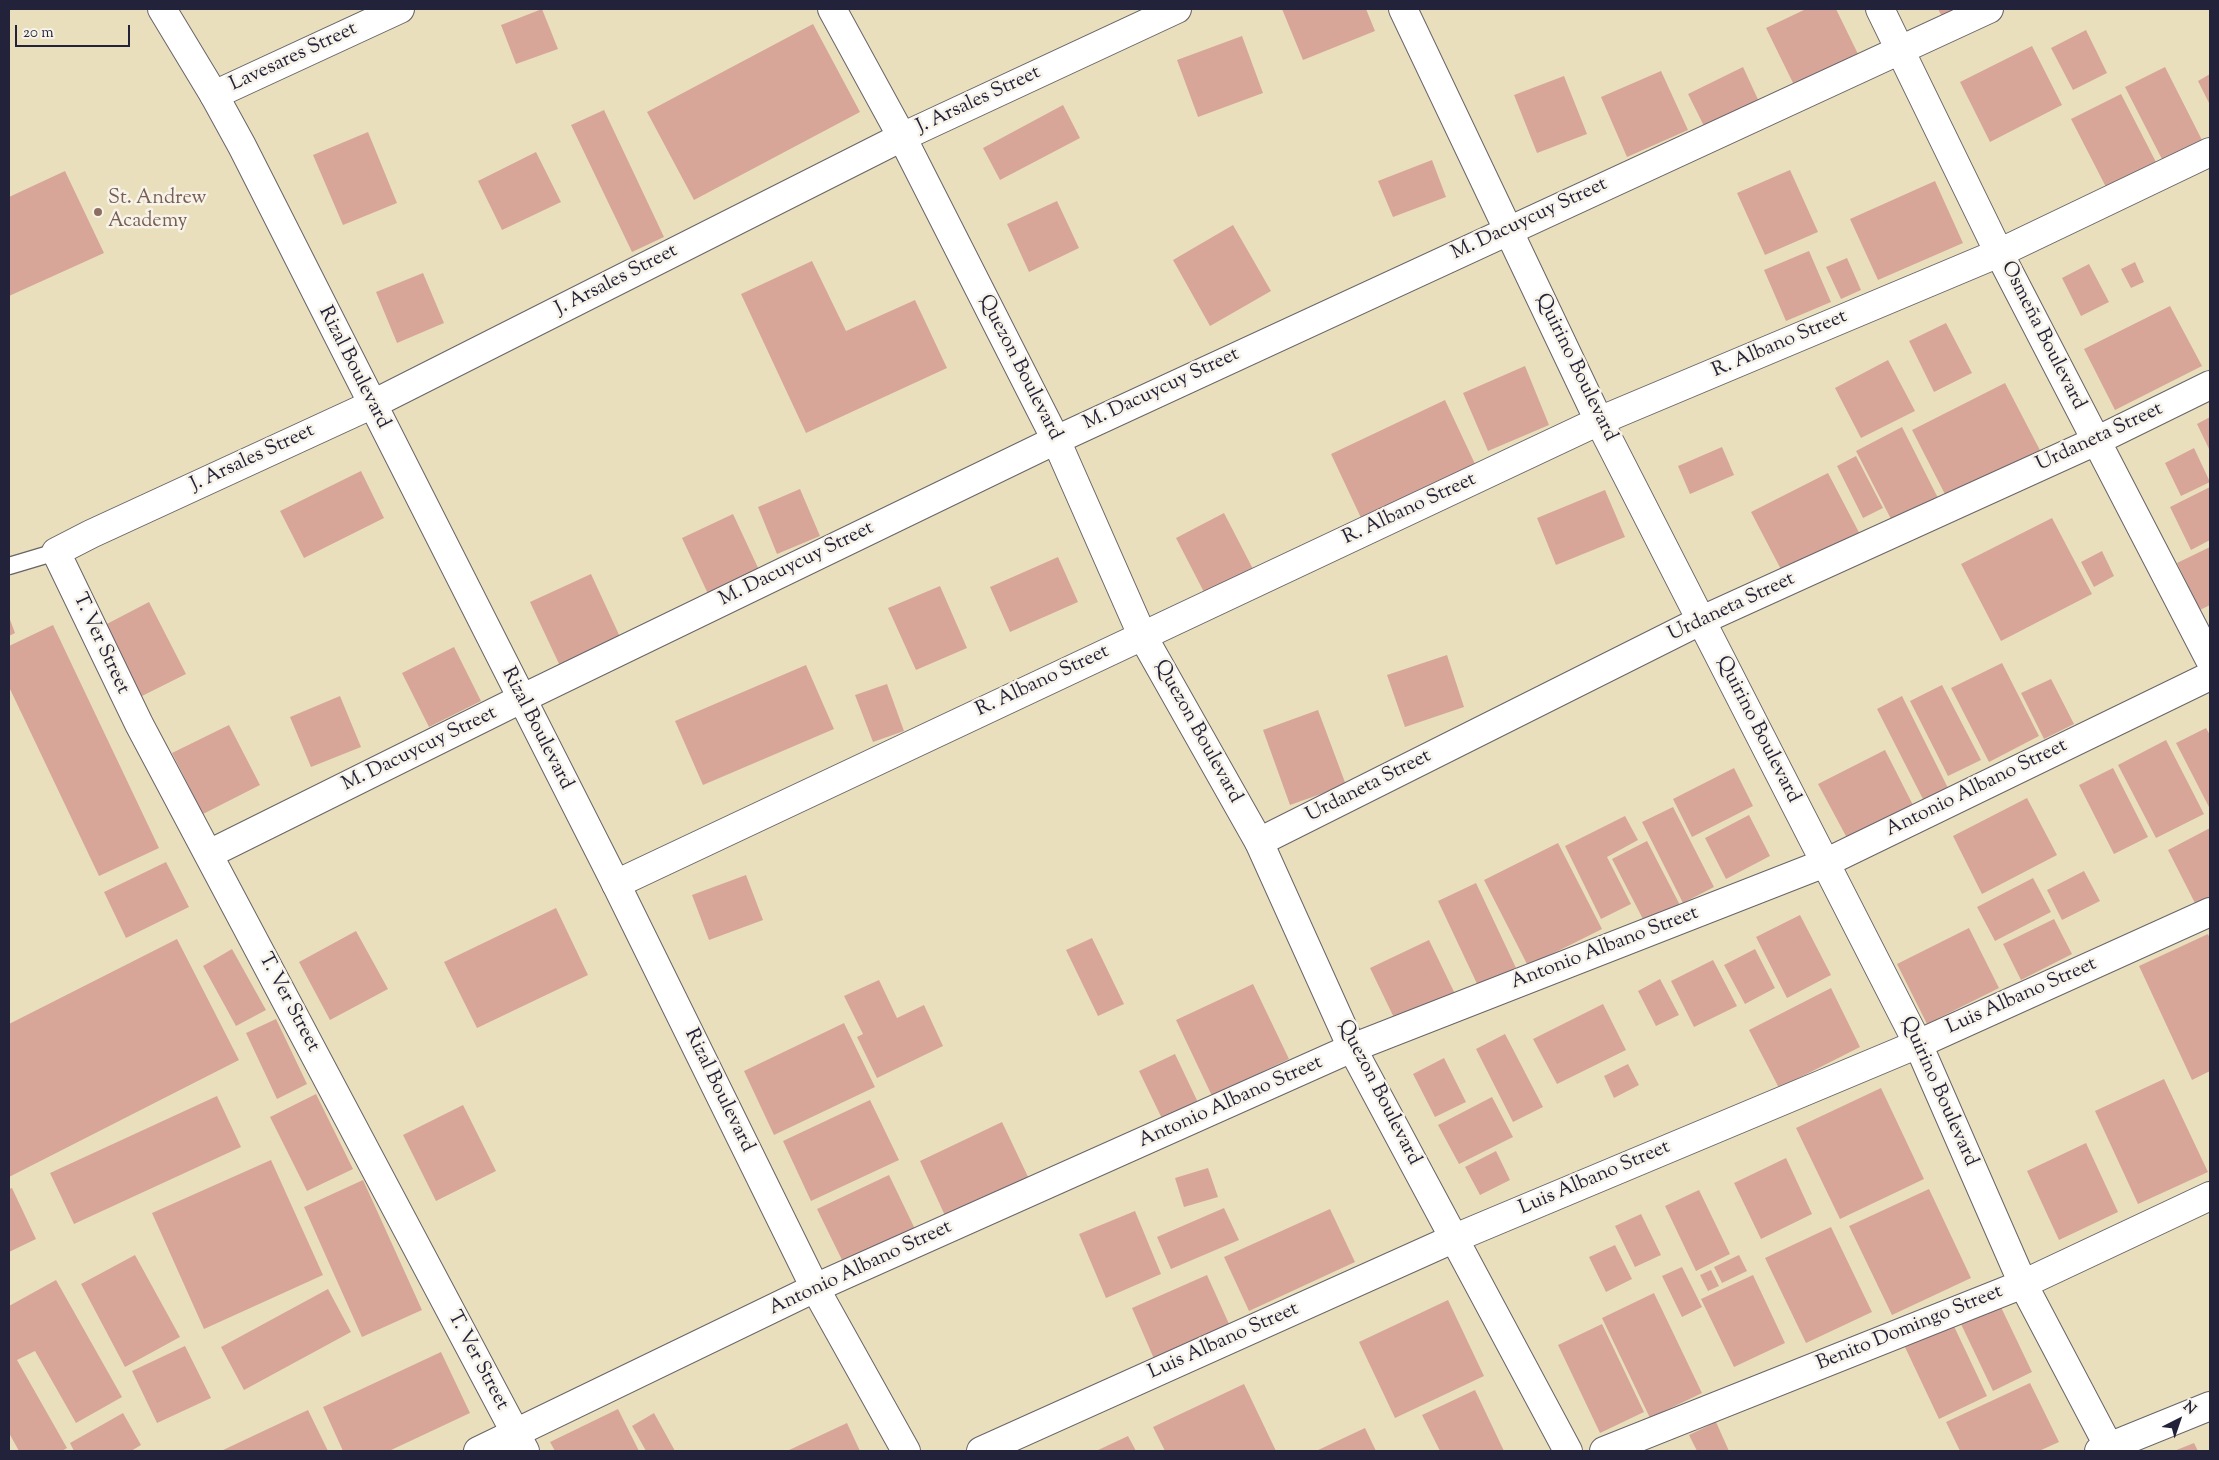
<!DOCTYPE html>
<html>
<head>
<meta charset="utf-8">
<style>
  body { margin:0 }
  #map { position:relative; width:2219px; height:1460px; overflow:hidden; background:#e9dfbc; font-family:"Sorts Mill Goudy",serif }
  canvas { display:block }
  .frame { position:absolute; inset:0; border:10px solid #22223b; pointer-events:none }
  .north { position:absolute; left:2154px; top:1395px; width:50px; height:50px; -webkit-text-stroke:4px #f7f3e8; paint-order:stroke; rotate:41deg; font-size:14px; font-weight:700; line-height:20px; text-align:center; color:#22223b }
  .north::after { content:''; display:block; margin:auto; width:18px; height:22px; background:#22223b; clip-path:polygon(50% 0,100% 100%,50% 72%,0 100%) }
  .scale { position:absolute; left:15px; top:25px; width:115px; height:22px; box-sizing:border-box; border:2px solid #22223b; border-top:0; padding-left:6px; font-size:15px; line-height:18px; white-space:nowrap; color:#22223b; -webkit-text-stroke:4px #f7f3e8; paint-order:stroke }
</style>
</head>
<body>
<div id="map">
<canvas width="2219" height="1460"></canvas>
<div class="frame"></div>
<div class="north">N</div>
<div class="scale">20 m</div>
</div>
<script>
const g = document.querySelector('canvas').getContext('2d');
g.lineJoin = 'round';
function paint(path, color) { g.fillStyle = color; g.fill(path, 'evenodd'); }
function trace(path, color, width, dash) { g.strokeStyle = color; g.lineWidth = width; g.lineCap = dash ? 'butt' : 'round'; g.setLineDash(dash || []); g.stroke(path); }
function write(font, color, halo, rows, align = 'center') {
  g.font = font + ' "Sorts Mill Goudy",serif'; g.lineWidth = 5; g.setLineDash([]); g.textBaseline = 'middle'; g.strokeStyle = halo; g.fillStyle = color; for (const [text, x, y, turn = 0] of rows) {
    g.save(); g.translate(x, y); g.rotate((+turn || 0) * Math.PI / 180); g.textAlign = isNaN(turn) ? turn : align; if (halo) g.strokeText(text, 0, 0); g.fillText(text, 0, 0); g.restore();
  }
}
paint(new Path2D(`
  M542 9 558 49 516 64 501 25Z
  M1282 9H1366L1375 31 1303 60Z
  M1806 9H1836L1859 56 1795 87 1766 28Z
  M1938 9H1970L1945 22Z
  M813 24 860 112 694 200 647 112Z
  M2086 30 2107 73 2073 90 2051 48Z
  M1242 36 1263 93 1198 117 1177 60Z
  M2032 46 2062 105 1990 142 1960 82Z
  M1743 67 1762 108 1708 134 1688 94Z
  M2165 67 2204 144 2164 163 2125 87Z
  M1661 71 1688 130 1627 157 1601 97Z
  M2210 74V105L2198 81Z
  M1564 76 1587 134 1537 153 1514 95Z
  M2121 94 2157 164 2107 189 2071 119Z
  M1063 105 1080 138 1000 180 983 148Z
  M604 110 664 237 632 252 571 125Z
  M368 132 397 203 343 225 313 155Z
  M536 152 561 202 502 230 478 181Z
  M1432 160 1446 197 1393 217 1378 181Z
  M1790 170 1818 232 1765 255 1737 193Z
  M65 171 104 253 9 296V197Z
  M1935 181 1963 243 1878 280 1850 219Z
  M1057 201 1079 248 1029 272 1007 224Z
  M1233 225 1271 291 1210 326 1173 260Z
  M1809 251 1831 302 1786 321 1764 270Z
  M1847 258 1861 290 1841 299 1826 267Z
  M812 261 846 331 915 300 947 368 806 433 741 294Z
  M2135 262 2144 282 2131 288 2121 269Z
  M2089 264 2109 302 2081 316 2062 278Z
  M423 273 444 323 397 343 376 292Z
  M2170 306 2202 366 2115 410 2084 349Z
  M1946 323 1972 373 1934 392 1909 341Z
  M1888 360 1915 411 1861 438 1835 388Z
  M1525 366 1549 425 1488 451 1463 393Z
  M2005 383 2043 456 1950 504 1912 430Z
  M1445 400 1476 466 1362 520 1331 454Z
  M2210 417V451L2197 424Z
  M1902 427 1938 498 1892 521 1856 451Z
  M1722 447 1734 475 1690 494 1678 466Z
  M2194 448 2210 482 2181 496 2165 463Z
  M1856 456 1883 508 1863 518 1837 466Z
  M361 471 384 518 304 558 280 511Z
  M1828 473 1864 542 1787 581 1751 512Z
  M2210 487V540L2191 550 2170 507Z
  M800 489 820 536 777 554 758 507Z
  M1605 490 1625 537 1556 565 1537 518Z
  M1224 513 1253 569 1205 594 1176 538Z
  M733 514 760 572 709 596 682 538Z
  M2052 518 2092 594 2001 641 1961 564Z
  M2210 547V605L2200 610 2177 563Z
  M2102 551 2114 576 2094 587 2081 562Z
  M1058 557 1078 602 1010 632 990 587Z
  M591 574 621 639 560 666 530 602Z
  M940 586 967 648 916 670 888 608Z
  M149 602 186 674 140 697 103 626Z
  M9 617 15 633 9 636Z
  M53 625 159 848 99 876 9 687V646Z
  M454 647 481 701 429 727 402 673Z
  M1447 655 1464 707 1405 727 1387 675Z
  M2002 663 2039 736 1989 762 1951 688Z
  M806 665 834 729 703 785 675 721Z
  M2051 679 2074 724 2044 739 2021 693Z
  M887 684 904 731 873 742 855 695Z
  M1942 685 1981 760 1948 776 1910 701Z
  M340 696 361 747 311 767 290 717Z
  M1902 696 1951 794 1927 807 1877 709Z
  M1318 710 1346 785 1290 805 1263 730Z
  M229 725 260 785 203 814 172 753Z
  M2206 728 2210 735V809L2176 743Z
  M2166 740 2204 814 2156 838 2118 765Z
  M1885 750 1913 805 1847 838 1818 784Z
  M1734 768 1753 806 1692 837 1673 799Z
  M2113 768 2148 837 2114 854 2079 785Z
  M2027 798 2057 855 1982 894 1953 836Z
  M1673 807 1714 887 1683 903 1642 822Z
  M1749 815 1770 856 1726 879 1705 838Z
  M1625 816 1638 840 1607 857 1631 904 1601 919 1565 846Z
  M2210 828V908L2200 913 2168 850Z
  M1647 841 1681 907 1646 925 1612 859Z
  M1558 843 1602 929 1528 966 1484 880Z
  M166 862 189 907 126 938 104 892Z
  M2084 871 2100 901 2062 920 2047 890Z
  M746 875 763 920 709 940 692 895Z
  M2033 878 2051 912 1995 941 1977 907Z
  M1476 883 1517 970 1479 988 1438 901Z
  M556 908 588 975 477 1028 444 962Z
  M1800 915 1831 975 1787 998 1756 937Z
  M2054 919 2072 954 2021 980 2003 944Z
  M1969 928 1999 988 1927 1024 1897 964Z
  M356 931 388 989 330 1020 299 962Z
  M2208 934 2210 939V1071L2192 1080 2139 966Z
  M1092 938 1124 1004 1098 1016 1066 950Z
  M177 939 239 1060 9 1177V1024Z
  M1429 940 1458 1000 1399 1028 1370 968Z
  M232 949 266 1010 236 1026 203 966Z
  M1755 949 1775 988 1745 1004 1724 965Z
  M1713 960 1737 1006 1694 1027 1671 981Z
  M1660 979 1679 1015 1656 1026 1638 991Z
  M879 980 897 1018 924 1005 943 1046 877 1078 857 1037 863 1034 844 996Z
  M1253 984 1289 1059 1212 1096 1176 1020Z
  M1831 988 1860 1047 1779 1088 1749 1030Z
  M1603 1004 1626 1050 1557 1084 1533 1039Z
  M276 1019 307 1084 277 1099 246 1033Z
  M844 1023 875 1087 774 1135 744 1071Z
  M1505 1034 1543 1107 1513 1122 1476 1049Z
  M1175 1054 1203 1113 1167 1129 1139 1071Z
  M1444 1058 1466 1102 1435 1117 1413 1074Z
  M1628 1064 1639 1085 1614 1098 1604 1076Z
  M2164 1079 2208 1172 2138 1204 2095 1111Z
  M1881 1088 1924 1179 1840 1219 1796 1128Z
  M316 1094 353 1169 307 1191 270 1117Z
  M217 1096 241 1147 74 1224 50 1173Z
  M1492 1097 1513 1137 1459 1164 1438 1125Z
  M870 1100 899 1160 811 1201 783 1141Z
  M463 1105 496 1171 436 1201 403 1135Z
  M1002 1122 1030 1181 947 1220 920 1161Z
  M2086 1143 2118 1212 2059 1240 2027 1171Z
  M1496 1151 1510 1180 1480 1195 1465 1167Z
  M1786 1158 1812 1214 1761 1239 1734 1183Z
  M271 1160 323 1275 204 1329 152 1213Z
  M1208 1168 1218 1197 1184 1207 1175 1178Z
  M889 1175 915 1229 843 1262 817 1209Z
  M363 1180 422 1310 362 1337 304 1207Z
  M12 1188 36 1239 9 1252V1189Z
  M1929 1189 1971 1278 1892 1315 1849 1226Z
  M1699 1190 1730 1254 1696 1271 1665 1206Z
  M1224 1208 1239 1240 1171 1269 1157 1237Z
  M1330 1209 1355 1262 1249 1311 1224 1257Z
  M1135 1211 1161 1274 1106 1298 1079 1234Z
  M1641 1214 1661 1255 1635 1267 1615 1226Z
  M1831 1227 1872 1312 1806 1343 1765 1258Z
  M1615 1245 1632 1279 1606 1292 1589 1257Z
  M135 1255 180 1337 125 1367 81 1284Z
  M1739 1255 1747 1271 1722 1283 1714 1267Z
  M1682 1267 1702 1307 1682 1317 1662 1276Z
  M1711 1270 1719 1286 1708 1291 1700 1275Z
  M1207 1275 1234 1335 1158 1368 1132 1308Z
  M1753 1275 1785 1343 1734 1367 1701 1299Z
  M56 1280 122 1397 76 1423 35 1351 17 1360 67 1448 62 1451H19L9 1433V1306Z
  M328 1289 351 1332 244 1390 221 1347Z
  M1654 1293 1702 1393 1650 1418 1602 1318Z
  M1448 1300 1484 1376 1395 1418 1359 1342Z
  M1999 1303 2032 1372 1993 1391 1960 1322Z
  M1952 1322 1987 1396 1939 1419 1904 1345Z
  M1602 1324 1644 1412 1600 1433 1558 1345Z
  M185 1346 211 1398 157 1423 132 1371Z
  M441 1352 470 1413 389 1451H343L323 1407Z
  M2030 1383 2059 1442 2039 1451H1960L1946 1422Z
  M1244 1384 1276 1451H1165L1153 1427Z
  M1475 1390 1504 1451H1440L1422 1415Z
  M618 1409 639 1451H555L550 1442Z
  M308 1410 328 1451H221Z
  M123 1413 141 1445 131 1451H74L70 1443Z
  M654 1413 675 1451H646L632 1426Z
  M1716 1422 1729 1451H1697L1689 1435Z
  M847 1423 860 1451H787Z
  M1365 1428 1376 1451H1316Z
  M1128 1436 1136 1451H1096Z
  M2194 1443 2198 1451H2174Z`), '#d8a699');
const lane = new Path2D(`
  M9 566 56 552`);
const street = new Path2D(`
  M1403 9 1599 421 1918 1044 2023 1284 2111 1451
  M1880 9 1999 253 2210 660
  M214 95 400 9
  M1259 842 1700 621 2096 441 2210 385
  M209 854 521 699 1056 440 1989 9
  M616 884 1599 421 1999 253 2210 152
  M478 1451 815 1288 1352 1048 1825 863 2210 676
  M525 1451 139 724 56 552 91 534 371 405 902 137 1177 9
  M981 1451 1455 1238 1918 1044 2210 912
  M1604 1451 2023 1284 2210 1196
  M2099 1451 2210 1406`);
const secondary = new Path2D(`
  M162 9 214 95 242 146 616 884 815 1288 906 1451
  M832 9 902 137 1056 440 1142 635 1259 842 1352 1048 1568 1451`);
trace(lane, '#686468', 19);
trace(street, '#686468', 30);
trace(secondary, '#686468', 30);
trace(lane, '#fff', 16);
trace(street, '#fff', 28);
trace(secondary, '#fff', 28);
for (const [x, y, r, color] of [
  [98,212,5,"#8d6e63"]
]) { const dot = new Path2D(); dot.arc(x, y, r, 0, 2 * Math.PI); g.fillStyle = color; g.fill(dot); trace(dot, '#f7f3e8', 2); }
write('20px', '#22223b', '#f7f3e8', [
  ["Lavesares Street",294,58,-25],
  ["J. Arsales Street",979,101,-25],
  ["M. Dacuycuy Street",1530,220,-25],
  ["J. Arsales Street",617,281,-27],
  ["Osmeña Boulevard",2042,336,63],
  ["R. Albano Street",1780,345,-23],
  ["Rizal Boulevard",353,368,63],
  ["Quezon Boulevard",1019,368,63],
  ["Quirino Boulevard",1575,368,64],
  ["M. Dacuycuy Street",1162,390,-25],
  ["Urdaneta Street",2100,438,-25],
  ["J. Arsales Street",253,459,-25],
  ["R. Albano Street",1410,510,-25],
  ["M. Dacuycuy Street",797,565,-26],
  ["Urdaneta Street",1732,608,-25],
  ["T. Ver Street",100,644,65],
  ["R. Albano Street",1043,682,-25],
  ["Rizal Boulevard",536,729,63],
  ["Quirino Boulevard",1757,730,63],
  ["Quezon Boulevard",1197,732,61],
  ["M. Dacuycuy Street",420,750,-26],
  ["Urdaneta Street",1369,787,-27],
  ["Antonio Albano Street",1977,789,-26],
  ["Antonio Albano Street",1605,949,-21],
  ["Luis Albano Street",2022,997,-24],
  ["T. Ver Street",288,1003,62],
  ["Rizal Boulevard",718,1091,64],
  ["Quirino Boulevard",1938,1092,66],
  ["Quezon Boulevard",1378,1093,63],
  ["Antonio Albano Street",1231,1103,-24],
  ["Luis Albano Street",1595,1179,-23],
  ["Antonio Albano Street",861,1269,-25],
  ["Benito Domingo Street",1910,1329,-22],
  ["Luis Albano Street",1224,1342,-24],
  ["T. Ver Street",477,1361,62]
]);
write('20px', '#785e54', '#f7f3e8', [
  ["St. Andrew",108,200],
  ["Academy",108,223]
], 'left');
</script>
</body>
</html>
